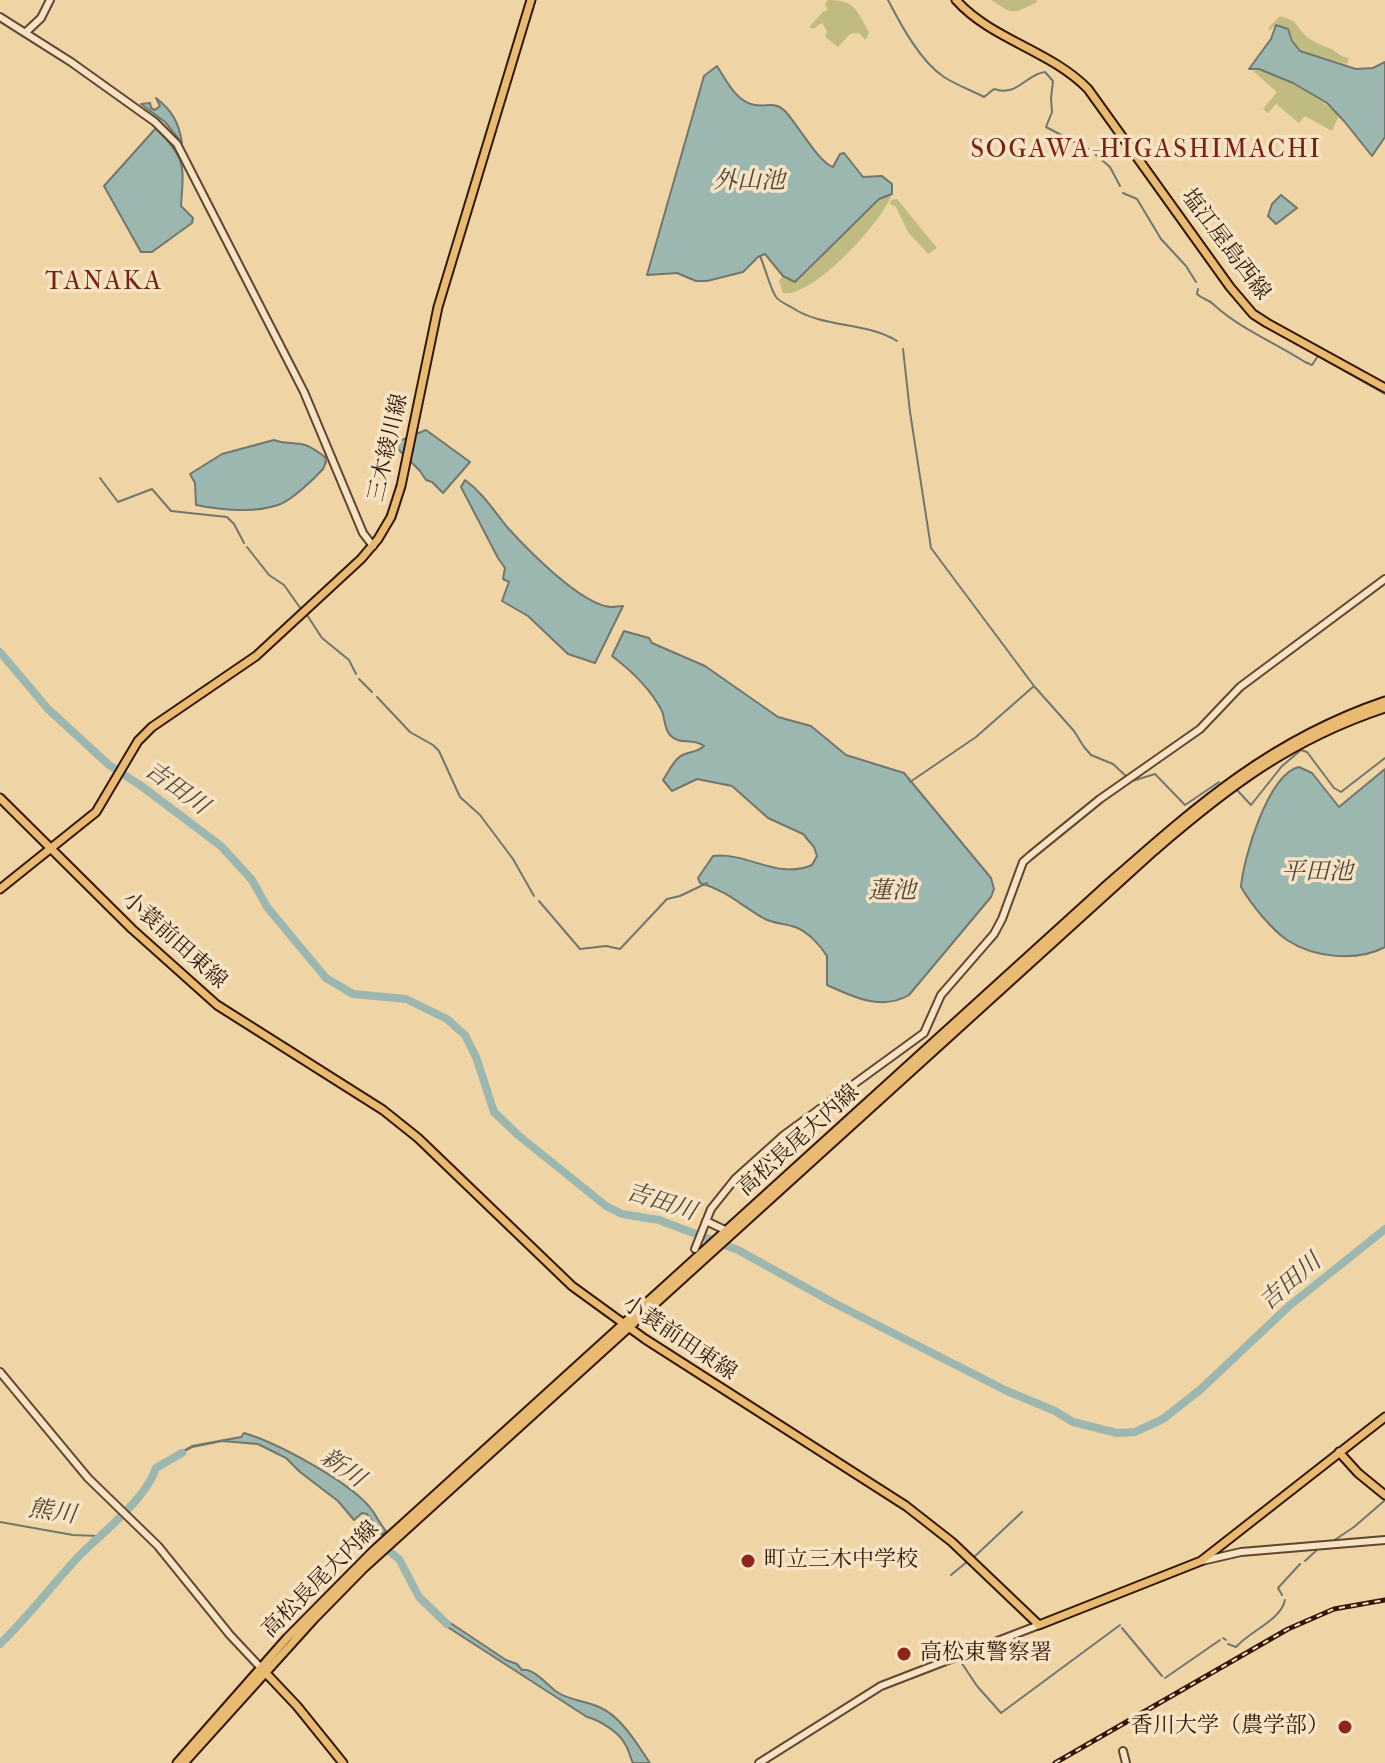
<!DOCTYPE html>
<html>
<head>
<meta charset="utf-8">
<style>
  body { margin:0 }
  canvas { display:block; background:#efd4a5 }
</style>
</head>
<body>
<canvas width="1385" height="1763"></canvas>
<script>
const g = document.querySelector('canvas').getContext('2d');
g.lineJoin = 'round';
function paint(path, color) { g.fillStyle = color; g.fill(path, 'evenodd'); }
function trace(path, color, width, dash) { g.strokeStyle = color; g.lineWidth = width; g.lineCap = dash ? 'butt' : 'round'; g.setLineDash(dash || []); g.stroke(path); }
function write(font, color, halo, rows, align = 'center') {
  g.font = font + ' "IM FELL French Canon","Noto Serif JP",serif'; g.lineWidth = 7; g.setLineDash([]); g.textBaseline = 'middle'; g.strokeStyle = halo; g.fillStyle = color; for (const [text, x, y, turn = 0] of rows) {
    g.save(); g.translate(x, y); g.rotate((+turn || 0) * Math.PI / 180); g.textAlign = isNaN(turn) ? turn : align; if (halo) g.strokeText(text, 0, 0); g.fillText(text, 0, 0); g.restore();
  }
}
paint(new Path2D(`
  M828 0C855 0 857 10 869 33L865 40 859 33 850 34 838 47 825 37 827 31 822 23 813 29 809 27 823 12 828 10 825 4Z
  M991 0H1036L1037 2C1010 15 1015 15 991 0Z
  M1280 16 1294 21C1306 39 1311 41 1331 49 1339 53 1340 57 1349 58L1347 64 1301 51 1295 46 1289 29 1276 24 1269 31V27Z
  M1259 70C1289 81 1316 94 1339 116L1332 131 1305 116 1299 123 1276 104 1268 113 1263 109 1277 92 1253 71Z
  M892 194C883 221 813 298 783 293L779 281 783 276 788 280H799L876 201Z
  M897 199 937 248 928 254 908 232 896 207 890 204 891 200Z`), '#c0bb81');
const water = new Path2D(`
  M1276 25 1288 29 1292 41 1300 51 1356 69 1373 68 1385 62V137L1372 156 1344 121 1327 103 1293 83 1259 69H1249L1271 39Z
  M717 66C726 80 736 102 755 105 767 107 775 101 785 111 798 125 819 163 833 167L840 154 844 153 863 177 882 176 892 184V194L879 199 795 282 783 276 765 254 758 257 743 272 707 281H696L677 273 647 275 704 76Z
  M156 98C172 110 179 123 182 143L165 122 141 104 150 103 151 108 155 110 160 106Z
  M156 128C186 159 184 164 181 206L193 218 192 223 152 252H141L104 186Z
  M1281 195 1297 208 1276 224 1268 216 1272 204Z
  M426 430 470 462 443 493 432 482 426 480 420 471 395 446 397 442Z
  M274 440C284 444 291 442 301 444 310 445 318 452 325 457L326 462 323 469C314 479 291 501 278 505 254 513 221 510 196 505L195 483 190 474 222 454Z
  M465 480C483 493 494 511 507 527 527 549 581 605 611 607 615 607 619 606 623 606L595 663 568 654 528 616 502 601 509 582 503 579 505 568 498 558 461 487Z
  M624 631 649 638 652 643 705 666 778 717 811 726 846 755 904 773 991 878 994 889 991 897 909 995C882 1011 853 997 827 985V956C820 945 807 931 795 927 784 923 775 924 765 919 740 905 728 891 700 883L698 878 713 856C748 852 777 880 812 865L817 856 814 847 803 834 768 818 732 786 697 779 672 791 663 780C669 771 675 757 685 754 693 751 697 752 704 746 692 737 680 746 670 735 664 728 665 719 662 711 650 688 632 671 612 656Z
  M1299 767 1312 773 1339 807 1385 769V947C1357 962 1314 958 1287 940 1271 929 1251 904 1241 887 1243 859 1268 774 1299 767Z
  M244 1433C278 1443 352 1483 372 1510 377 1517 380 1524 386 1531L382 1535 367 1514 362 1513 354 1520 338 1501 300 1472 286 1458 258 1444 222 1441 192 1447 173 1457 192 1446 241 1437Z
  M440 1616 506 1660 517 1664 522 1670C534 1668 546 1684 557 1692 568 1700 586 1701 599 1707 621 1716 637 1744 650 1763H633C630 1757 629 1750 625 1744 619 1732 599 1720 587 1717L446 1626 438 1619Z`);
paint(water, '#9cb7b0');
trace(water, '#72776d', 2);
trace(new Path2D(`
  M888 0C901 25 920 61 944 77 956 85 971 90 984 97L994 89C1018 97 1026 74 1045 72L1053 81 1051 98 1052 112 1046 127 1090 150
  M1095 154 1110 167 1120 186
  M1123 193 1137 199 1161 239 1186 266 1196 282
  M760 256C765 267 770 288 776 297 779 301 787 305 791 307 824 329 864 321 897 341
  M1198 289 1197 294C1202 299 1208 299 1213 304 1240 329 1274 342 1305 362L1312 365 1318 356 1385 394
  M903 349 910 412 931 548 1034 686 1074 731 1084 747 1091 755 1113 764 1127 777
  M100 478 118 502 152 489 171 511 227 517 234 524 244 543
  M247 547 269 575 284 585 301 609
  M307 615 322 638 349 660 356 674
  M359 679 372 692
  M377 697 410 732 433 745 439 751 460 797 480 815 513 859 534 896
  M1132 781 1155 774 1185 805 1219 782
  M910 782 976 737 1034 686
  M1236 789 1251 805 1282 766 1301 750 1307 752 1334 788 1341 792 1385 758
  M539 901 580 949 606 946 620 949 667 899 680 896 707 883
  M0 1522 73 1535 99 1536
  M1333 1541 1354 1527 1384 1501
  M973 1558 1022 1512
  M1305 1561 1318 1549 1330 1548
  M951 1575 968 1561
  M1282 1595 1278 1588 1300 1564
  M1122 1628 1162 1676
  M1223 1638 1226 1640
  M1228 1644 1236 1647C1250 1631 1281 1620 1285 1600
  M959 1659 977 1686 1001 1713 1120 1625
  M1165 1678 1220 1640`), '#72776d', 2);
trace(new Path2D(`
  M0 652 48 709 109 765 140 785 221 846 252 880 267 907 326 978 353 994 406 999 447 1019 458 1029 465 1035 476 1057 494 1112 518 1135 606 1206 622 1214 659 1220 738 1250 832 1302 1007 1391 1055 1411 1073 1422 1117 1433 1135 1432 1163 1419 1201 1389 1289 1306 1385 1229
  M386 1541 389 1551 399 1559 419 1597 447 1624
  M0 1644C28 1617 52 1585 79 1556 102 1533 146 1499 156 1468L182 1453`), '#9cb7b0', 8);
const minor = new Path2D(`
  M0 17 71 62 155 122 177 144 304 392 363 533 373 546
  M25 33 41 18 50 0
  M706 1221 727 1231
  M695 1249 711 1209 735 1179 784 1135 924 1033 941 995 994 934 1002 919 1023 862 1031 855 1100 799 1200 729 1240 687 1385 579
  M0 1372 88 1478 158 1546 230 1635 261 1668
  M1202 1561 1241 1552 1385 1540
  M1123 1751 1126 1763
  M759 1763 881 1686 1039 1625`);
const major = new Path2D(`
  M956 0C992 40 1050 50 1088 89L1230 287 1253 314 1267 323 1385 388
  M0 798 132 929 217 1005 383 1110 418 1138 572 1286 645 1339 906 1506 952 1542 1039 1625 1201 1561 1385 1417
  M0 889 96 812 138 741 152 727 256 656 361 559 378 539 391 517 401 486 438 307 531 0
  M1339 1452 1358 1473 1385 1495
  M262 1669 297 1706 343 1763
  M177 1763 287 1638 374 1550 1101 890C1192 810 1267 741 1385 701
  M184 1763 314 1619 363 1569 1154 851C1228 787 1291 739 1385 708`);
trace(minor, '#634630', 10);
trace(major, '#341609', 11);
trace(minor, '#f5e3c4', 6);
trace(major, '#e8ba72', 7);
const rail = new Path2D(`
  M1055 1763 1288 1629 1334 1609 1385 1600`);
trace(rail, '#341609', 5);
trace(rail, '#f5e3c4', 2, [6]);
for (const [x, y, r, color] of [
  [748,1561,8,"#8f2418"],
  [904,1654,8,"#8f2418"],
  [1345,1727,8,"#8f2418"]
]) { const dot = new Path2D(); dot.arc(x, y, r, 0, 2 * Math.PI); g.fillStyle = color; g.fill(dot); trace(dot, '#f5e3c4', 3); }
write('22px', '#341609', '#f5e3c4', [
  ["塩江屋島西線",1225,245,53],
  ["三木綾川線",389,448,-77],
  ["小蓑前田東線",174,941,42],
  ["高松長尾大内線",799,1141,-42],
  ["小蓑前田東線",679,1339,34],
  ["高松長尾大内線",321,1580,-45]
]);
write('22px', '#341609', '#f5e3c4', [
  ["町立三木中学校",764,1561],
  ["高松東警察署",920,1654],
  ["香川大学（農学部）",1329,1727,"right"]
], 'left');
write('italic 24px', '#53463b', '#f5e3c4', [
  ["外山池",749,182],
  ["吉田川",176,789,36],
  ["平田池",1317,873],
  ["蓮池",892,892],
  ["吉田川",661,1203,18],
  ["吉田川",1291,1283,-41],
  ["新川",342,1469,35],
  ["熊川",52,1513,8]
]);
g.letterSpacing = '2px';
write('26px', '#7a1f14', '#f5e3c4', [
  ["SOGAWA-HIGASHIMACHI",1146,151],
  ["TANAKA",104,283]
]);
g.letterSpacing = '0px';
</script>
</body>
</html>
